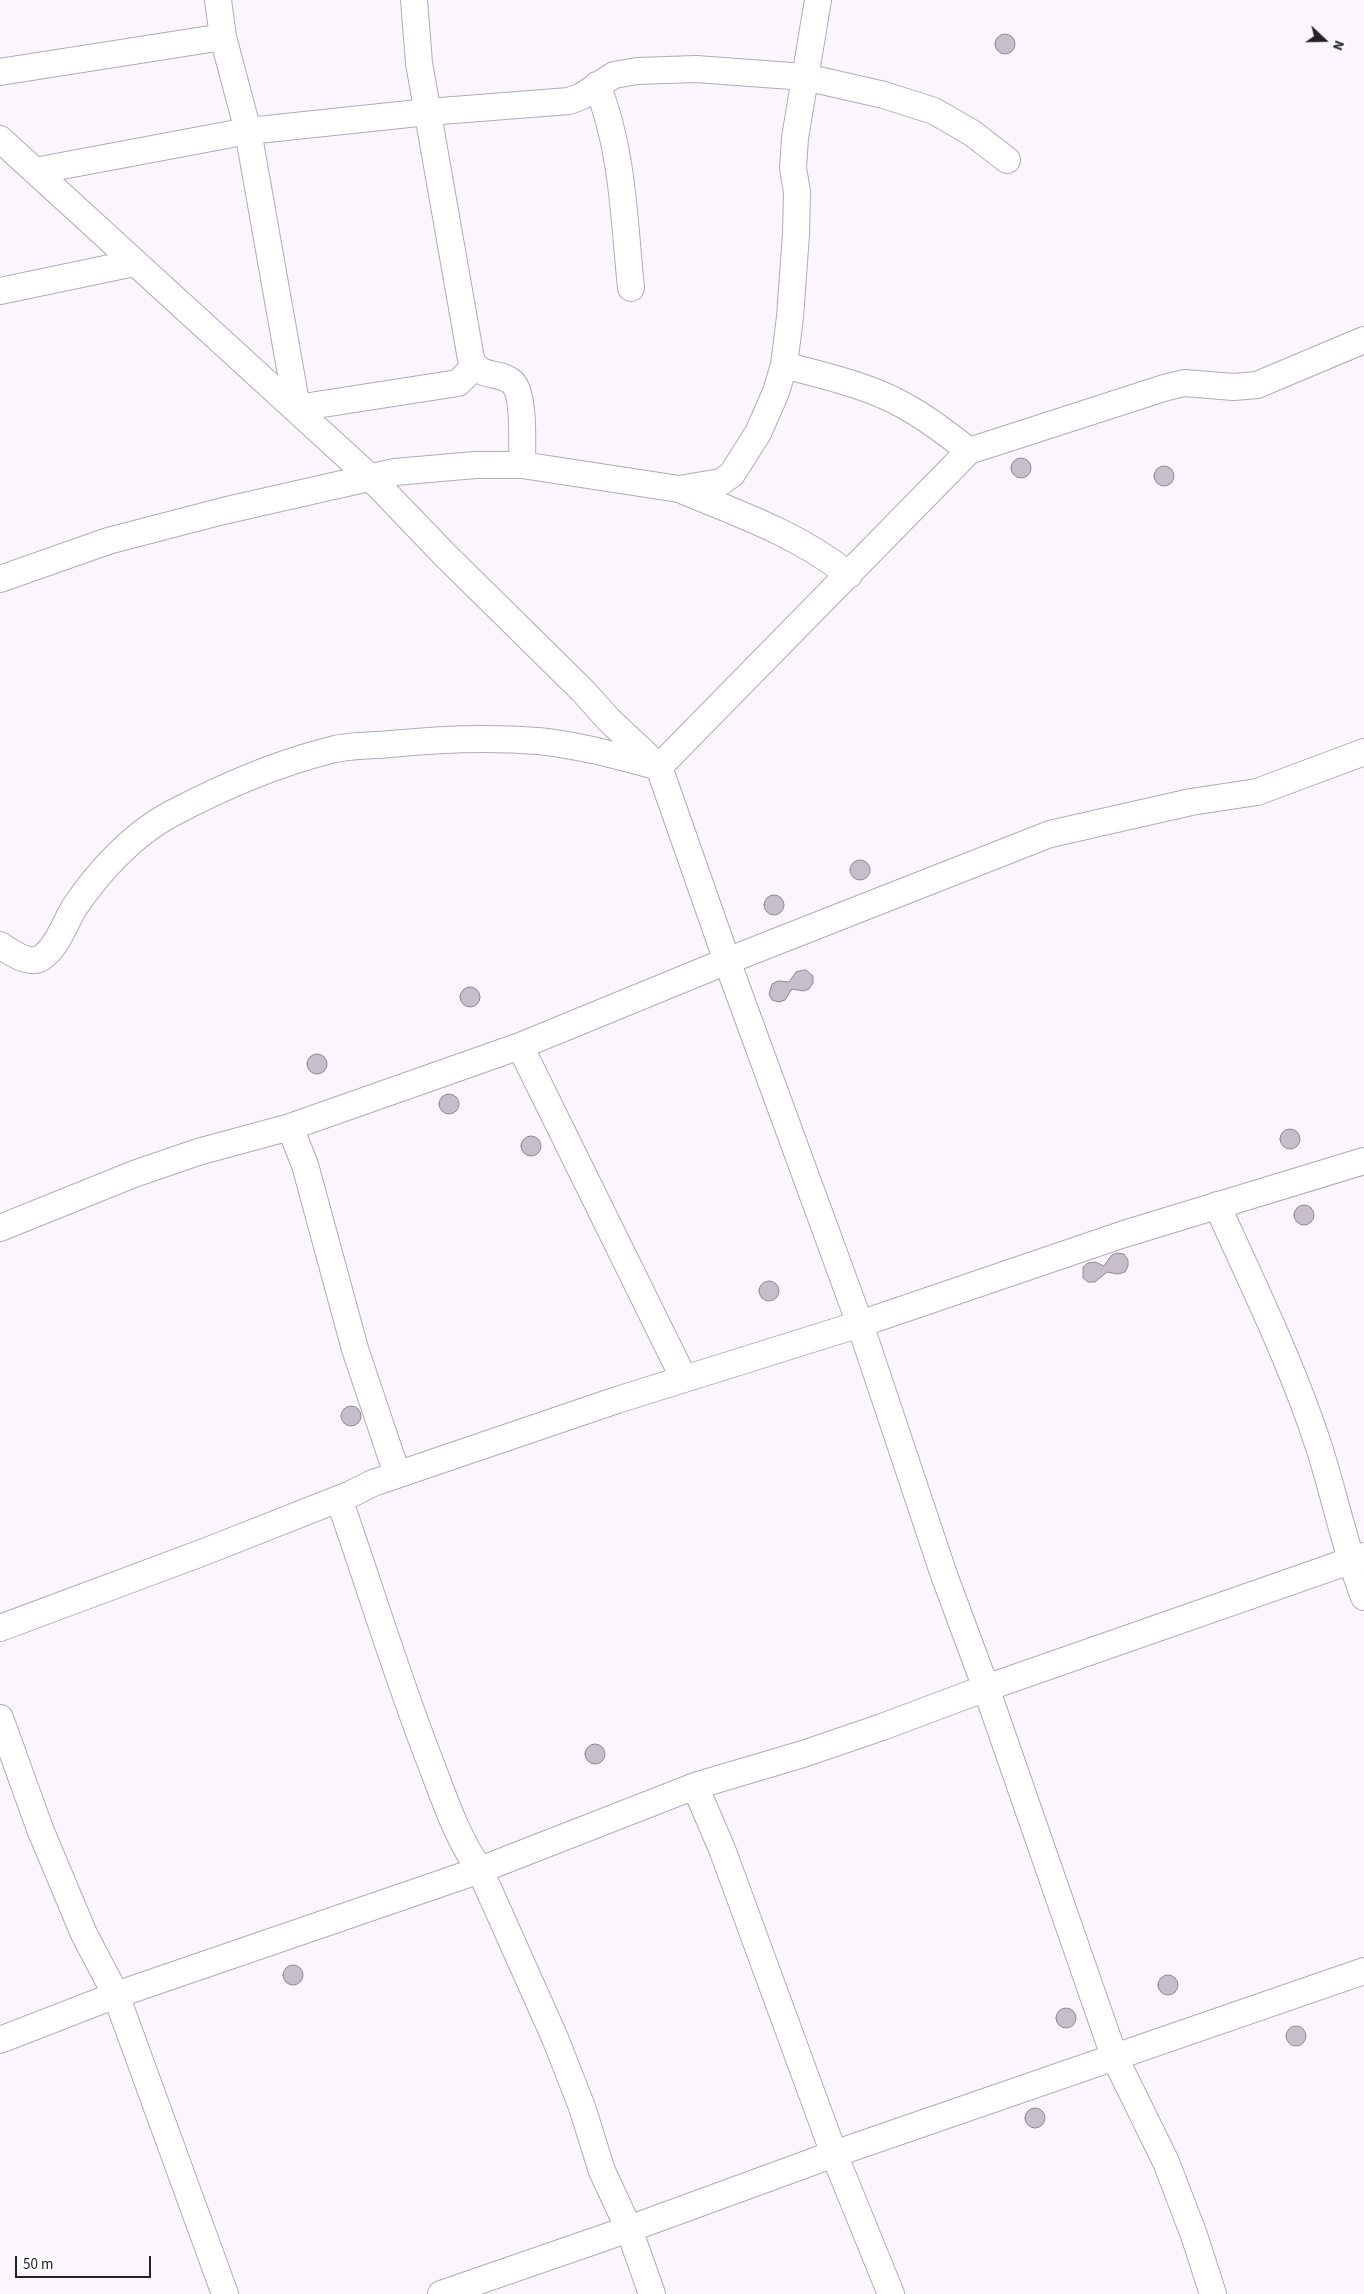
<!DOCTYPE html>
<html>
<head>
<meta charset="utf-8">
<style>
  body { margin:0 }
  #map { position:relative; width:1364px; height:2294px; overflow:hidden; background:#fbf5fe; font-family:"Source Sans 3",sans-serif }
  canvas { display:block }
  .north { position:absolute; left:1299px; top:15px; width:50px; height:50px; -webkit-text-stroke:4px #fff; paint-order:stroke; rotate:111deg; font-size:14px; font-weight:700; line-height:20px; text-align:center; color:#242025 }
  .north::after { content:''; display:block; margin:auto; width:18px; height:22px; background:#242025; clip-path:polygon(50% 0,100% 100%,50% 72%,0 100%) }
  .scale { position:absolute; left:15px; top:2256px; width:136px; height:22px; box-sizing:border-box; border:2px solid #242025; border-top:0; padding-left:6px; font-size:15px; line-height:18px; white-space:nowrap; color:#242025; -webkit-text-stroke:4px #fff; paint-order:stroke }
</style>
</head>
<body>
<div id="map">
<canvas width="1364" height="2294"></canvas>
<div class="north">N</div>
<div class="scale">50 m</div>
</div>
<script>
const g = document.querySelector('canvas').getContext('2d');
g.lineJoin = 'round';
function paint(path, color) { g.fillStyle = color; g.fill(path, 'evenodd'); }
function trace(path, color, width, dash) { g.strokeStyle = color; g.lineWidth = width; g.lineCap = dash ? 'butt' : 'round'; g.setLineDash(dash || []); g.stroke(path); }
const building = new Path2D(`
  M995 44a10 10 0 1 1 20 0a10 10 0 1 1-20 0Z
  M1011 468a10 10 0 1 1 20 0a10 10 0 1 1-20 0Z
  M1154 476a10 10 0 1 1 20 0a10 10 0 1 1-20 0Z
  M850 870a10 10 0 1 1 20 0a10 10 0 1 1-20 0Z
  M764 905a10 10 0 1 1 20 0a10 10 0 1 1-20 0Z
  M806 970 813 976V983L809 989 803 991 792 989 785 1000 779 1002 772 1000 769 994 772 984 778 981 789 982 796 972Z
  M460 997a10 10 0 1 1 20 0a10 10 0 1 1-20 0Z
  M307 1064a10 10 0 1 1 20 0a10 10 0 1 1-20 0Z
  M439 1104a10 10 0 1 1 20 0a10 10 0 1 1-20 0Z
  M1280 1139a10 10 0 1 1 20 0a10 10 0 1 1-20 0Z
  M521 1146a10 10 0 1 1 20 0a10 10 0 1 1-20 0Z
  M1294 1215a10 10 0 1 1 20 0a10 10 0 1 1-20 0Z
  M1117 1253 1124 1254 1128 1260V1266L1125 1272 1118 1274 1107 1272 1095 1282H1088L1083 1278V1267L1088 1263 1095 1262 1104 1266 1111 1256Z
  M759 1291a10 10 0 1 1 20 0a10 10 0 1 1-20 0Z
  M341 1416a10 10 0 1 1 20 0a10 10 0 1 1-20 0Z
  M585 1754a10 10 0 1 1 20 0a10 10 0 1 1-20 0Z
  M283 1975a10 10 0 1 1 20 0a10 10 0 1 1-20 0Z
  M1158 1985a10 10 0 1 1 20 0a10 10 0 1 1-20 0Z
  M1056 2018a10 10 0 1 1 20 0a10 10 0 1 1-20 0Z
  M1286 2036a10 10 0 1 1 20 0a10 10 0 1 1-20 0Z
  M1025 2118a10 10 0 1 1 20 0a10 10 0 1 1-20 0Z`);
paint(building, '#c7becc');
trace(building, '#908794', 1);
const minor = new Path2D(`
  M218 0 223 37 248 131 297 408 458 383 474 367
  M414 0 419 63 471 359C480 380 498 370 512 382 525 393 522 448 522 465
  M0 72 223 37
  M597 85C623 149 624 220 631 288
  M0 139 372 479 445 555 583 691 609 720 659 767 727 961 860 1324 944 1575 986 1688 1114 2056 1166 2162 1194 2235 1213 2294
  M35 171 248 131 428 112 569 101 582 96 614 75 637 71 696 69 805 77 884 95 934 111 972 133 1007 160
  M0 291 134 263
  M784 365C824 376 867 385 903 405 927 418 948 434 969 451
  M679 489C739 514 798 534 849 575
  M0 579 108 541 223 511 395 472 475 465H522L679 489 721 482 732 474 758 433 776 392 784 365 790 317 796 234 797 192 793 168 795 138 818 0
  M659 767 969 451 1164 388 1184 383 1234 387 1257 385 1364 340
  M0 945C10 952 29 965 41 958 57 948 65 923 74 908 98 872 133 834 171 814 222 787 275 764 331 750 350 745 372 746 391 744 440 739 489 737 538 741 578 745 618 756 656 766
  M520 1046 684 1379
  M290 1127 305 1165 355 1349 397 1474
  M1217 1205C1253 1285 1292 1364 1319 1447 1335 1497 1345 1548 1364 1597
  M0 1228 134 1174 198 1152 290 1127 520 1046 727 961 1050 834 1191 802 1257 792 1364 752
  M339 1499C370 1587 397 1677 431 1764 445 1800 457 1838 480 1870L555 2038 582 2107 602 2171 629 2229 652 2294
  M0 1628 204 1552 351 1494 373 1483 617 1400 860 1324 1124 1234 1364 1161
  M0 1718 40 1829 84 1934 116 1995 225 2294
  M0 2040 116 1995 480 1870 695 1786
  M441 2294 629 2229 834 2154 722 1849 695 1786 803 1754 882 1727 986 1688 1364 1556
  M891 2294 834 2154 1364 1971`);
trace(minor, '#b3aab8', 28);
trace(minor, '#fff', 26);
</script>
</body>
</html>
